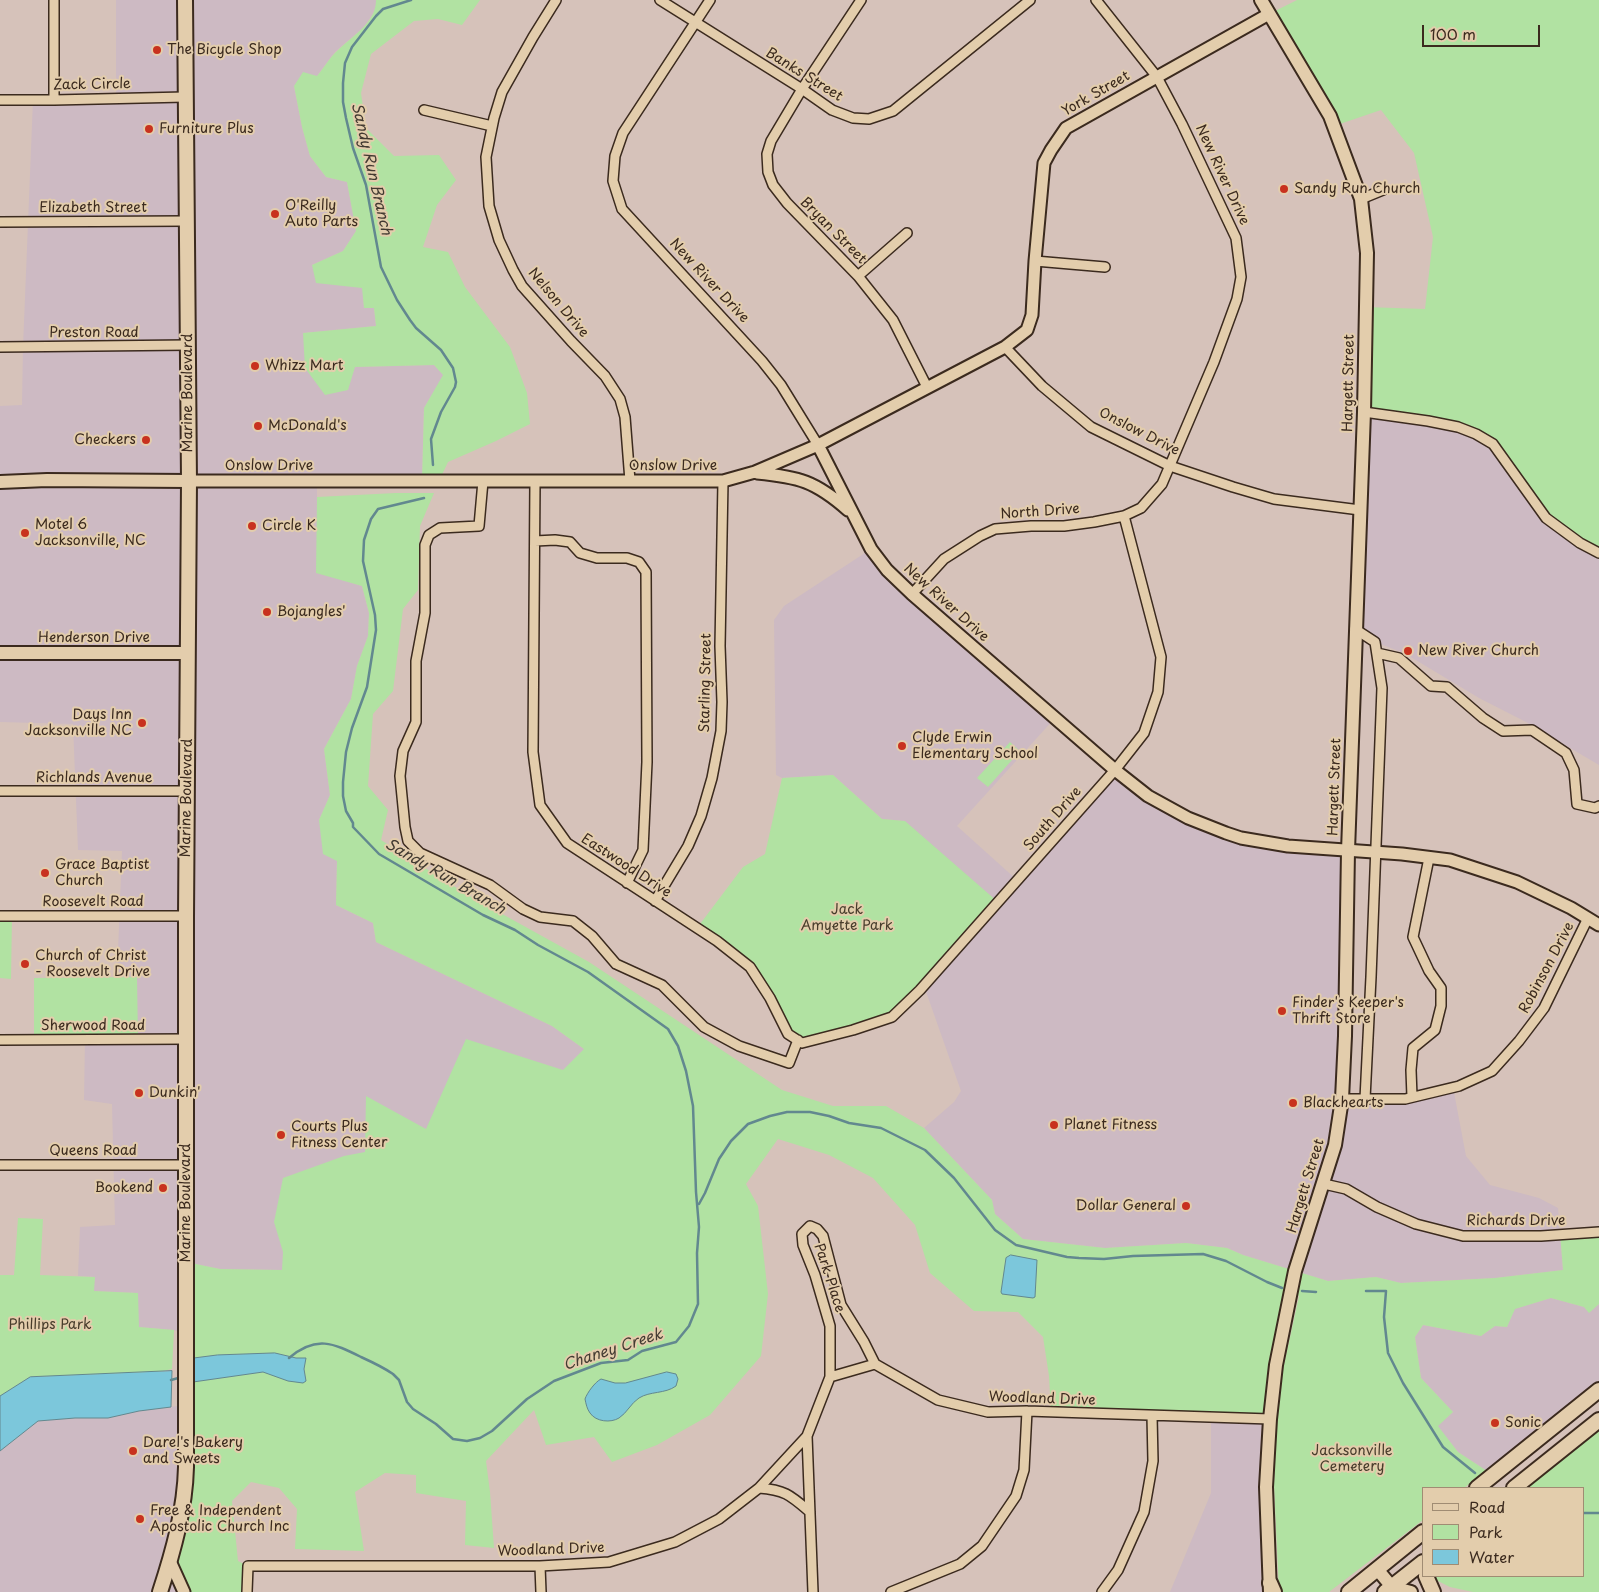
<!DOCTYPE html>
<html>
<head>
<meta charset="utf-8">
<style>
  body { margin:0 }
  #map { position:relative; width:1599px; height:1592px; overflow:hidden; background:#d6c2ba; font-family:"Playpen Sans",sans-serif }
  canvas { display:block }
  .legend { position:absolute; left:1422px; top:1487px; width:162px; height:90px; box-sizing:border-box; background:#e3cdac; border:1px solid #a08c73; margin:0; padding:6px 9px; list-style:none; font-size:15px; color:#3b2a1e }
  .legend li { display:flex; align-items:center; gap:10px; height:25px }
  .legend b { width:25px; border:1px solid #a08c73 }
  .scale { position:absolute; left:1422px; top:25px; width:118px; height:22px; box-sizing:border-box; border:2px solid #3b2a1e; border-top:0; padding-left:6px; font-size:15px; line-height:18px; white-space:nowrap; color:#3b2a1e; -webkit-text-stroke:4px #e3cdac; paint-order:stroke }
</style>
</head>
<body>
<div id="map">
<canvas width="1599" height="1592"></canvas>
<ul class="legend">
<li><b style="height:6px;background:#e3cdac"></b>Road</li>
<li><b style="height:14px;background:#b1e2a2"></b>Park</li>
<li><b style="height:14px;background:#7cc7db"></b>Water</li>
</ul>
<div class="scale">100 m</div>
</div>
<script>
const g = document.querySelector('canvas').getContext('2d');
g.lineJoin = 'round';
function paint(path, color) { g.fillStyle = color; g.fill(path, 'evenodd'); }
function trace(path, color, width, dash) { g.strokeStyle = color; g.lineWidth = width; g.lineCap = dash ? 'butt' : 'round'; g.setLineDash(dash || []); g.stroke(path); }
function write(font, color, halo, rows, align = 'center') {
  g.font = font + ' "Playpen Sans",sans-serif'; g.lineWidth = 4; g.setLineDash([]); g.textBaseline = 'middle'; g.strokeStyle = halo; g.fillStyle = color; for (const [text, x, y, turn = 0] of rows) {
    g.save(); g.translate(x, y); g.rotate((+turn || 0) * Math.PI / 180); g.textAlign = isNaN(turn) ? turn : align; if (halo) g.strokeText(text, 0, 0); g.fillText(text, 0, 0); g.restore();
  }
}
paint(new Path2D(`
  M116 0H376V10L363 28 335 52 317 76 294 86 302 127 310 156 326 177 347 182 356 231 343 251 312 265 363 288 364 308H374L376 326 303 333 355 367 434 365 444 375 424 408 422 481H317V572L362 586 369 613 368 636 357 666 351 699 324 749 330 795 319 820 337 861 336 905 373 923 376 942 552 1026 584 1049 601 1072 282 1270 220 1269 186 1262V1335L174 1330 138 1327V1293L93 1291 95 1277 78 1276 80 1227 115 1225 112 1104 84 1100 85 1039 137 977H117L122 851 78 850 73 724 0 722V406L22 405 23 347 33 100 116 98Z
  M1364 412 1458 427 1493 444 1599 553V765L1526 722 1479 698 1404 653 1375 642 1355 629Z
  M871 549 1055 718 957 826 1017 880 1115 770 1148 796 1226 833 1348 851 1342 1099H1405L1453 1087 1466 1156 1490 1185 1539 1198 1558 1208 1563 1270 1495 1278 1401 1283 1376 1277 1328 1281 1243 1255 1227 1248 1186 1243 1105 1248 1023 1239 995 1214 992 1200 924 1128 954 1102 961 1091 924 986 905 821 882 819 833 775 782 778 776 775 774 620 784 606Z
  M1551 1298 1584 1307 1589 1312 1599 1304V1390L1493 1475 1458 1452 1437 1426 1453 1412 1421 1378 1415 1337 1423 1325 1481 1336 1495 1326 1507 1327 1514 1309Z
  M186 1405 184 1592H0V1451L38 1421 75 1418H108L139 1411Z
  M1211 1418 1270 1419 1271 1592H1170L1211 1493Z`), '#cdbac3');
paint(new Path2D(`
  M376 0H480L462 25 438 19 414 21 371 54 361 93 366 128 394 156 439 155 456 180 437 205 423 247 448 252 465 287 510 347 527 393 530 424 496 441 448 462 439 481H422L424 408 443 375 434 365 355 367 348 390 325 395 305 368 303 333 376 326 374 308H364L362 288 316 283 312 265 343 251 356 231 347 182 326 177 310 156 302 127 294 86 303 72 317 76C324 68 329 58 337 51 352 36 376 23 376 0Z
  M1297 0H1599V553L1546 518 1493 444 1476 434 1364 412 1365 307 1425 309 1433 237 1414 153 1381 110 1334 126 1269 14Z
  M396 493H434L420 526 418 590 403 609 393 691 373 714 368 786 388 810 381 840 466 894 589 962 782 1090 833 1106H886L924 1128 992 1200 995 1214 1023 1239 1105 1248 1186 1243 1227 1248 1243 1255 1328 1281 1376 1277 1401 1283 1495 1278 1563 1270 1560 1233 1599 1232V1304L1589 1313 1584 1307 1551 1298 1515 1309 1507 1327 1495 1326 1481 1336 1423 1325 1415 1337 1421 1378 1453 1412 1438 1426 1458 1452 1493 1475 1483 1483 1477 1478 1464 1488H1423V1520L1329 1592H1279L1274 1485 1278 1392 1299 1296 1291 1294 1270 1419 1051 1412 1049 1376 1043 1337 1018 1312 974 1311 930 1273 915 1225 873 1178 829 1155 778 1139 746 1184 758 1206 768 1294 761 1356 710 1415 657 1445 612 1462 594 1437 546 1445 534 1410 486 1461 490 1492 494 1548 465 1545 466 1501 416 1493V1475L385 1473 355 1492 364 1551 295 1549 297 1509 279 1488 251 1482 232 1501 238 1561 248 1566 247 1592H184L170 1561 177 1532 186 1383 263 1372 306 1381 304 1369 306 1358H296L275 1353 217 1355 186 1359V1262L220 1269 282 1270 283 1252 274 1222 283 1178 344 1156 365 1152 366 1096 426 1129 466 1039 563 1070 584 1049 552 1026 376 942 373 923 336 905 337 861 323 854 319 820 330 795 324 749 351 699 357 666 368 636 369 613 362 586 316 573 317 497Z
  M1010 742 1020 751 988 787 977 778Z
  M833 775 882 819 905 821 998 902 892 1017 802 1043 788 1034 750 967 697 928 743 867 765 854 782 778Z
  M0 916H12L11 979 0 978Z
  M137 977 138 1039 34 1040V978Z
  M18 1218 43 1219 40 1275 95 1277 94 1291 138 1293 139 1327 174 1330 172 1369 158 1372 30 1377 0 1396V1275H14Z
  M1599 1431V1592H1473L1450 1587 1432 1578V1576H1583V1488H1524L1560 1458Z`), '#b1e2a2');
const water = new Path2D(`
  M1011 1255 1037 1260 1035 1297 1033 1298 1002 1294 1001 1292 1006 1258Z
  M275 1353 296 1358H306L304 1369 306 1381 303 1383 288 1381 263 1372 186 1383V1359L217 1355Z
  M172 1371 171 1407 139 1411 108 1418H75L38 1421 0 1451V1396L30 1377Z
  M667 1372 676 1374 678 1379 676 1386C665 1394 650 1391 639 1398 631 1403 627 1413 619 1418 611 1423 596 1422 590 1413 587 1409 586 1404 585 1399 587 1393 595 1382 601 1379L615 1383H625Z`);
paint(water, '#7cc7db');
trace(water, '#62888f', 1);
trace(new Path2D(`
  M411 0 383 9 376 16 352 47 345 63 343 83V102L346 118 353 148 366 185 381 267 397 300 410 320 416 328 441 350 453 368 456 382 455 387 441 412 431 439 433 465
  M699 1204 705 1193 719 1159 731 1141 748 1124 770 1116 787 1112H810L829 1116 849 1123 881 1128 925 1150 954 1178 995 1230 1016 1245 1067 1257 1079 1258 1104 1259 1133 1256 1203 1254 1226 1261 1267 1282 1282 1288
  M1302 1291 1316 1292
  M1366 1291H1386L1384 1317 1388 1353 1403 1383 1443 1447 1475 1473
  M289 1358C316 1335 333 1343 361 1357 372 1362 383 1367 393 1374L399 1380 407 1402 413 1409 436 1424 453 1439 467 1441 480 1438 492 1431 527 1399 554 1381 601 1363 628 1360 642 1351 676 1342 689 1326 698 1304 697 1253 699 1227 696 1192 693 1106 686 1071 678 1046 668 1029 588 972 538 945 515 930 483 915 379 854 353 827V823L346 811 343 796V782L346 752 352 728 367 687 376 630 375 615 363 561 364 540 371 519 378 509 424 498
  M171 1380 182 1377
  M1583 1513H1599`), '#62888f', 2.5);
const minor = new Path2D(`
  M556 0 533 37 502 92 494 118 486 157 489 206 499 240 513 270 522 286 571 341 605 376 620 399 625 417 630 481
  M660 0 802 89 832 110 853 118 869 119 893 111 1030 0
  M710 0 623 133 615 156 613 181 622 209 762 361 781 385 818 445
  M861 0 802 89 771 141 767 154 768 172 773 185 787 203 858 276 893 320 927 387
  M0 100H54L185 97
  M54 100V0
  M424 110 492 126
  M1361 199 1383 190
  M0 222 186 221
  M1035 261 1105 267
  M858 276 907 233
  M0 347 188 345
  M1005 347 1042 386 1091 427 1170 466 1233 487 1274 499 1360 510
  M1364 412 1428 421 1458 427 1476 434 1493 444 1546 518 1580 543 1599 553
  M483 481 479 526 440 528 429 535 425 545V613L416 661V722L403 751 400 776 405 827 408 841 420 853 490 885 523 909 540 917 573 921 592 936 616 964 662 985 704 1027 739 1046 789 1063 798 1040
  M535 481 533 752 540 805 567 843 717 941 750 967 770 998 788 1034 802 1043 853 1030 892 1017 920 990 1115 770 1144 733 1158 692 1161 657 1124 516
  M535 541 555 540 570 542 580 553 597 558H627L639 562 646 572 647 762 643 850 627 883
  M912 594 944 559 980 536 995 529 1031 526H1064L1094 522 1124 516 1141 508 1162 484 1214 362 1237 299 1241 277 1236 238 1182 124 1157 77 1096 0
  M1355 629 1375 642 1382 688 1371 977 1365 1099
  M1377 653 1399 658 1431 686 1447 687 1483 718 1503 731 1532 730 1566 753 1574 770 1577 804 1595 808 1599 806
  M0 791H187
  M655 901 688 846 701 816 712 778 721 731 722 702 720 646 723 481
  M0 916H186
  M0 1040 186 1039
  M1412 1097 1411 1070 1413 1048 1435 1030 1441 1006V988L1429 971 1413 937 1429 858
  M1342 1099H1405L1459 1086 1492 1071 1519 1041 1544 1008 1588 918
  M0 1165H186
  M1324 1184 1346 1189 1377 1207 1416 1224 1463 1236H1541L1599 1232
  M830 1377 875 1364 938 1400 988 1412 1027 1411 1270 1419
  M807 1436 813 1592
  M759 1488C785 1490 790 1495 810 1512
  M540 1566 541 1592
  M247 1592 248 1566H540L609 1562 675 1542 719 1519 759 1488 807 1436 830 1377V1326L815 1275 803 1245 802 1234 810 1226 817 1229 823 1236 841 1305 864 1342 875 1364
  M891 1592 960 1564 982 1546 1016 1496 1024 1470 1027 1411
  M1102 1592 1118 1570 1144 1512 1153 1461 1152 1416`);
const tertiary = new Path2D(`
  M818 445 871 549 887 570 912 594 965 640 1115 770 1148 796 1188 818 1226 833 1241 838 1288 846 1402 854 1450 860 1517 882 1571 908 1599 925
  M757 473C799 477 815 481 848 510
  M189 481H723L755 472 818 445 1005 347 1027 330 1032 315 1035 261 1044 163 1051 150 1066 128 1269 14
  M170 1561 184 1592`);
const secondary = new Path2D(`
  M1261 0 1330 116 1361 199 1367 253 1364 412 1348 851 1345 1036 1342 1099 1335 1145 1295 1271 1276 1365 1270 1419 1266 1487 1270 1592
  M0 482 47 480 189 481
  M0 653H188
  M1377 1569 1392 1587 1411 1592`);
const primary = new Path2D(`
  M1477 1488 1599 1390
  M1514 1488 1599 1420
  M1426 1576 1433 1592
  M1270 1583 1274 1592
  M160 1592C173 1552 185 1510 186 1467V916L189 481 185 0
  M1349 1592 1423 1532
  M1385 1592 1423 1562`);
trace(minor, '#3b2a1e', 12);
trace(tertiary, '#3b2a1e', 15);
trace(secondary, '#3b2a1e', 16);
trace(primary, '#3b2a1e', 18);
trace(minor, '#e3cdac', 9);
trace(tertiary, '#e3cdac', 11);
trace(secondary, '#e3cdac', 12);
trace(primary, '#e3cdac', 14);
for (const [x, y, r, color] of [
  [157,50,5,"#c8321e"],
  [149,129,5,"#c8321e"],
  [1284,189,5,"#c8321e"],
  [275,214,5,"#c8321e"],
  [255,366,5,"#c8321e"],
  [258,426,5,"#c8321e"],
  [146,440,5,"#c8321e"],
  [252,526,5,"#c8321e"],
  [25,533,5,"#c8321e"],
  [267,612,5,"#c8321e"],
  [1408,651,5,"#c8321e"],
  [142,723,5,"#c8321e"],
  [902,746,5,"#c8321e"],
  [45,873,5,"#c8321e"],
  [25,964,5,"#c8321e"],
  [1282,1011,5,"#c8321e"],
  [139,1093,5,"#c8321e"],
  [1293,1103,5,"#c8321e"],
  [1054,1125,5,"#c8321e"],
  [281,1135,5,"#c8321e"],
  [163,1188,5,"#c8321e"],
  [1186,1206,5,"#c8321e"],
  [1495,1423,5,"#c8321e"],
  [133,1451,5,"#c8321e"],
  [140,1519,5,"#c8321e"]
]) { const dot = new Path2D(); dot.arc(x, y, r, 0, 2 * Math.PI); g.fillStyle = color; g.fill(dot); trace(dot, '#e3cdac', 2); }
write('14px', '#3b2a1e', '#e3cdac', [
  ["The Bicycle Shop",167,50],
  ["Furniture Plus",159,129],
  ["Sandy Run Church",1294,189],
  ["O'Reilly",285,206],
  ["Auto Parts",285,222],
  ["Whizz Mart",265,366],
  ["McDonald's",268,426],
  ["Checkers",136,440,"right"],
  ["Motel 6",35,525],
  ["Jacksonville, NC",35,541],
  ["Circle K",262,526],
  ["Bojangles'",277,612],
  ["New River Church",1418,651],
  ["Days Inn",132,715,"right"],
  ["Jacksonville NC",132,731,"right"],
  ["Clyde Erwin",912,738],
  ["Elementary School",912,754],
  ["Grace Baptist",55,865],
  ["Church",55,881],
  ["Church of Christ",35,956],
  ["- Roosevelt Drive",35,972],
  ["Finder's Keeper's",1292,1003],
  ["Thrift Store",1292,1019],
  ["Dunkin'",149,1093],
  ["Blackhearts",1303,1103],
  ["Planet Fitness",1064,1125],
  ["Courts Plus",291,1127],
  ["Fitness Center",291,1143],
  ["Bookend",153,1188,"right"],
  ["Dollar General",1176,1206,"right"],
  ["Sonic",1505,1423],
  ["Darel's Bakery",143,1443],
  ["and Sweets",143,1459],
  ["Free & Independent",150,1511],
  ["Apostolic Church Inc",150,1527]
], 'left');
write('14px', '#3b2a1e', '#e3cdac', [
  ["Banks Street",804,75,32],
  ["Zack Circle",92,85,-1],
  ["York Street",1096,94,-30],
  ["New River Drive",1222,175,65],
  ["Elizabeth Street",93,208],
  ["Bryan Street",833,231,45],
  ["New River Drive",709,281,47],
  ["Nelson Drive",558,303,50],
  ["Preston Road",94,333],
  ["Hargett Street",1349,383,-89],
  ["Marine Boulevard",188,393,-90],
  ["Onslow Drive",1139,432,27],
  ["Onslow Drive",269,466],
  ["Onslow Drive",673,466],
  ["North Drive",1040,512,-4],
  ["New River Drive",946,603,42],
  ["Henderson Drive",94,638],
  ["Starling Street",706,683,-89],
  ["Richlands Avenue",94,778],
  ["Hargett Street",1335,787,-88],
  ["Marine Boulevard",187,798,-89],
  ["South Drive",1053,819,-49],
  ["Eastwood Drive",626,866,33],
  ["Roosevelt Road",93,902],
  ["Robinson Drive",1547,968,-62],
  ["Sherwood Road",93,1026],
  ["Queens Road",93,1151],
  ["Hargett Street",1306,1186,-73],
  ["Marine Boulevard",186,1203,-90],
  ["Richards Drive",1516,1221],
  ["Park Place",829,1278,72],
  ["Woodland Drive",1042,1399,2],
  ["Woodland Drive",551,1550,-2]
]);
write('14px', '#473c2b', '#e3cdac', [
  ["Jack",847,910],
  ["Amyette Park",847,926],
  ["Phillips Park",50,1325],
  ["Jacksonville",1352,1451],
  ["Cemetery",1352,1467]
]);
write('italic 15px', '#423a31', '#e3cdac', [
  ["Sandy Run Branch",371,169,77],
  ["Sandy Run Branch",445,877,30],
  ["Chaney Creek",613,1350,-18]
]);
</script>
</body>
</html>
